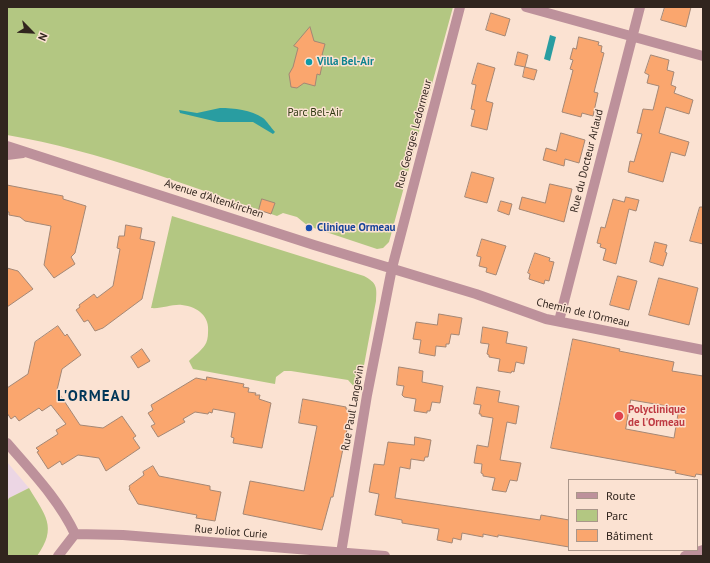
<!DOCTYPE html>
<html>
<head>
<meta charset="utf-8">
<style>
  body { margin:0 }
  #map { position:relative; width:710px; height:563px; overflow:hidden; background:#fbe2d2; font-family:"PT Sans",sans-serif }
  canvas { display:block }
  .frame { position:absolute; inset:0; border:8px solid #31251e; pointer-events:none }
  .legend { position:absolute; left:568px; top:479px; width:130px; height:72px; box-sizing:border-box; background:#fbe2d2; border:1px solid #aa968a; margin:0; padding:5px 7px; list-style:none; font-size:12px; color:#31251e }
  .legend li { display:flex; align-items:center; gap:8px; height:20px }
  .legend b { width:20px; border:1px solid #aa968a }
  .north { position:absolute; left:12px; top:12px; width:40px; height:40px; -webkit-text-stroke:3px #fbe2d2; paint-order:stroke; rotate:114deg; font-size:11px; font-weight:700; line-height:16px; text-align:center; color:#31251e }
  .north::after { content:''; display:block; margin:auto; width:14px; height:18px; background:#31251e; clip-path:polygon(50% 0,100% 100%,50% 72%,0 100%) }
</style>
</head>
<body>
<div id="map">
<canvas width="710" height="563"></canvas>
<div class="frame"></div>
<ul class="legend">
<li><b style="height:5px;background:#bd919b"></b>Route</li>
<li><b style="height:11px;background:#b3c782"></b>Parc</li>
<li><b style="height:11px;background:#faa66e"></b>Bâtiment</li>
</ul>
<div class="north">N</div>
</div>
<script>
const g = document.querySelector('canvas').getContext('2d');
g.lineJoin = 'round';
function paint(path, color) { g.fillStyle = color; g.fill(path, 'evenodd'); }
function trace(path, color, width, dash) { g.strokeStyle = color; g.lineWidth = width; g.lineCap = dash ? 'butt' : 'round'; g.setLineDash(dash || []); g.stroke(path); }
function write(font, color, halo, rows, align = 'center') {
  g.font = font + ' "PT Sans",sans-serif'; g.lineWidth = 3; g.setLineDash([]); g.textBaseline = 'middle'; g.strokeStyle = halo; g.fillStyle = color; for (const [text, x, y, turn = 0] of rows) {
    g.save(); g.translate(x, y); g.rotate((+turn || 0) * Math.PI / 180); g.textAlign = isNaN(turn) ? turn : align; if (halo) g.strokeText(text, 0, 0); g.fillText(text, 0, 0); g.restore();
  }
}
paint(new Path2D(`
  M7 462 29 488 9 498 7 502Z`), '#ecd6e4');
paint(new Path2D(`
  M7 7H453L389 242 383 248 377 249 308 226 297 217 283 213 277 216C188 186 100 151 7 135Z
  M172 216 364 276C377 283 377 287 376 301L359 392 348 380 291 371H284L276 377 275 384 193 369 189 361C194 356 201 351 205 345 207 342 208 337 208 333 210 316 198 307 182 305 172 304 162 309 151 308Z
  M29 488C45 515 58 527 37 556H7V502L9 498Z`), '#b3c782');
paint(new Path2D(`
  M550 35 556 37 550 61 544 59Z
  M220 108C234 108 251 110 263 118 267 121 271 128 275 132L273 134 253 122H218L180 113 179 110 197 113Z`), '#299da1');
const building = new Path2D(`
  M665 7H691L686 27 661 20Z
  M491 13 510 19 505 36 486 30Z
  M310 27 314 41 325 44 322 55 324 56 320 75 317 74 315 86 304 83 297 88 291 87 289 74 293 67 298 48 294 46Z
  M579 37 599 42 598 45 602 46 601 52 604 53 594 92 598 93 593 116 582 113 581 117 562 112 573 70 570 69 573 60 570 59 573 48 576 49Z
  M518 52 528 55 525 67 515 65Z
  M651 55 669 60 667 70 674 72 671 85 676 87 674 93 693 100 689 114 666 107 659 133 689 142 685 156 671 152 663 182 628 172 630 161 634 162 642 134 637 133 643 109 653 110 659 86 647 83 649 75 645 73Z
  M478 63 495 68 486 101 493 103 487 130 471 126 475 110 471 109 476 85 472 84Z
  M525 67 537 70 534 80 523 77Z
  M561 133 585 140 579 163 565 159 564 166 543 160 546 148 556 151Z
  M472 172 494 178 487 203 465 197Z
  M550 184 572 189 564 222 519 209 522 197 545 203Z
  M7 185 63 196V199L86 206 75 253 71 257 75 264 54 278 44 265 51 226 25 221 20 217 9 215V212H7Z
  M626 197 639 200 636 211 629 209 616 264 603 260 606 249 600 247 601 244 597 243 601 227 605 228 613 199 624 202Z
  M262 199 275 203 271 214 259 210Z
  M501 201 512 204 509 215 498 211Z
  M700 207H703V244L690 241Z
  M126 225 142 228 140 239 155 242 142 299 103 328 95 331 88 320 84 322 76 310 80 307 79 305 94 294 97 298 113 286 120 249 117 248 119 236H124Z
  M482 239 506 246 496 275 486 272 487 268 479 266 481 257 477 256Z
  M655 242 667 245 665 252 667 253 663 266 650 262Z
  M535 253 550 258 549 261 554 262 549 281 545 280 544 284 529 279 530 274 528 273Z
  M7 268 18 271 33 289 7 307Z
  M618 276 637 281 629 310 610 305Z
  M659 278 698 288 689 325 649 315Z
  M439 314 462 318 459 335 451 334 449 344H446V347L436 346 435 356 419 353 421 340 413 339 416 322 437 325Z
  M58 326 65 336 67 334 81 355 62 369 57 390 80 425 103 428 122 416 136 436 133 438 140 448 106 471 99 458 78 455 62 465 60 461 48 469 37 452 39 451 36 448 58 434 56 430 66 424 51 405 42 411 39 408 19 421 15 416 11 419 7 413V388L28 374 35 342Z
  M483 327 508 332 506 343 527 347 524 364 516 362 514 372 512 371 511 373 498 371 500 359 489 357V355L487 354 489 344 481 343Z
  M573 339 620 349 619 351 674 362 672 371 703 376V475L696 474 695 477 675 473 676 471 551 448ZM631 400 679 408 674 438 626 429Z
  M142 349 150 361 138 368 131 357Z
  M399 367 423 371 422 382 443 386 440 403 432 402 430 411H427V413L414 411 416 399 404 397 402 395 404 386 397 385Z
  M207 377 244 384 243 387 249 388 248 392 256 393 255 395H260L259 399 271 403 262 448 233 443 234 438 231 437 235 413 213 409 212 413 209 412 208 414 195 412 183 419 185 422 158 437 151 426 155 424 148 413 153 410 151 405 196 378 206 380Z
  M477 387 500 391 498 402 519 406 516 424 507 422 500 460 521 463 517 481 510 480 506 492 492 490 495 478 483 476V474L481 473 482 464 474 463 477 445 488 447 493 418 481 416V414H479L481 405 474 404Z
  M303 399 346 407V409L351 410 333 497H331L322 530 243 514 250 481 304 491 317 426 299 423Z
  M415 437 431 440 428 457H425L424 461 411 459 410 469 400 467 395 498 540 520 541 515 569 520V547L498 535V537L483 534V537L462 533 461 540 453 538 452 543 437 540 439 529 402 523V520L375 515 379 494 369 492 374 464 384 465 388 442 414 445Z
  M153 466 159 476 210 486V490L221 492 215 521 196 518 197 515 138 504 129 489 130 488 129 486 144 475 143 472Z`);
paint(building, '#faa66e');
trace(building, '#a48775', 1);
trace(new Path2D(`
  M526 7 703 56
  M7 146 314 245 476 294 546 319 703 350
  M7 155 23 153
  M559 321 640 7
  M7 443C32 472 59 500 75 534
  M75 534 123 535 385 556
  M341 553 367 395 392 268 460 7
  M58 556 75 534
  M685 556 703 550`), '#bd919b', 10);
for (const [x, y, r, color] of [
  [309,62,4,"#0f9aa8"],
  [309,228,4,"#1a4fb4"],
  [619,416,5,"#e0444e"]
]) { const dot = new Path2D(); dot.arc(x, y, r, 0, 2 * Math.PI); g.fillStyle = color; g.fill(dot); trace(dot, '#fbe2d2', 1.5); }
write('bold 11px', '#0d838f', '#fbe2d2', [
  ["Villa Bel-Air",317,62]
], 'left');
write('11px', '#2e3710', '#fbe2d2', [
  ["Parc Bel-Air",315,113]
]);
write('11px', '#31251e', '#fbe2d2', [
  ["Rue Georges Ledormeur",414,134,-75],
  ["Rue du Docteur Arlaud",587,161,-76],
  ["Avenue d'Altenkirchen",214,199,18],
  ["Chemin de l'Ormeau",583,313,13],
  ["Rue Paul Langevin",353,408,-80],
  ["Rue Joliot Curie",231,532,5]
]);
write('bold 11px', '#164399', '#fbe2d2', [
  ["Clinique Ormeau",317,228]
], 'left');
write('bold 11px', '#be3a42', '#fbe2d2', [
  ["Polyclinique",628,410],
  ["de l'Ormeau",628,423]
], 'left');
g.letterSpacing = '1px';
write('bold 15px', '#003658', '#fbe2d2', [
  ["L'ORMEAU",94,397]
]);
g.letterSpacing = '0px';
</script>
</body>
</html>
